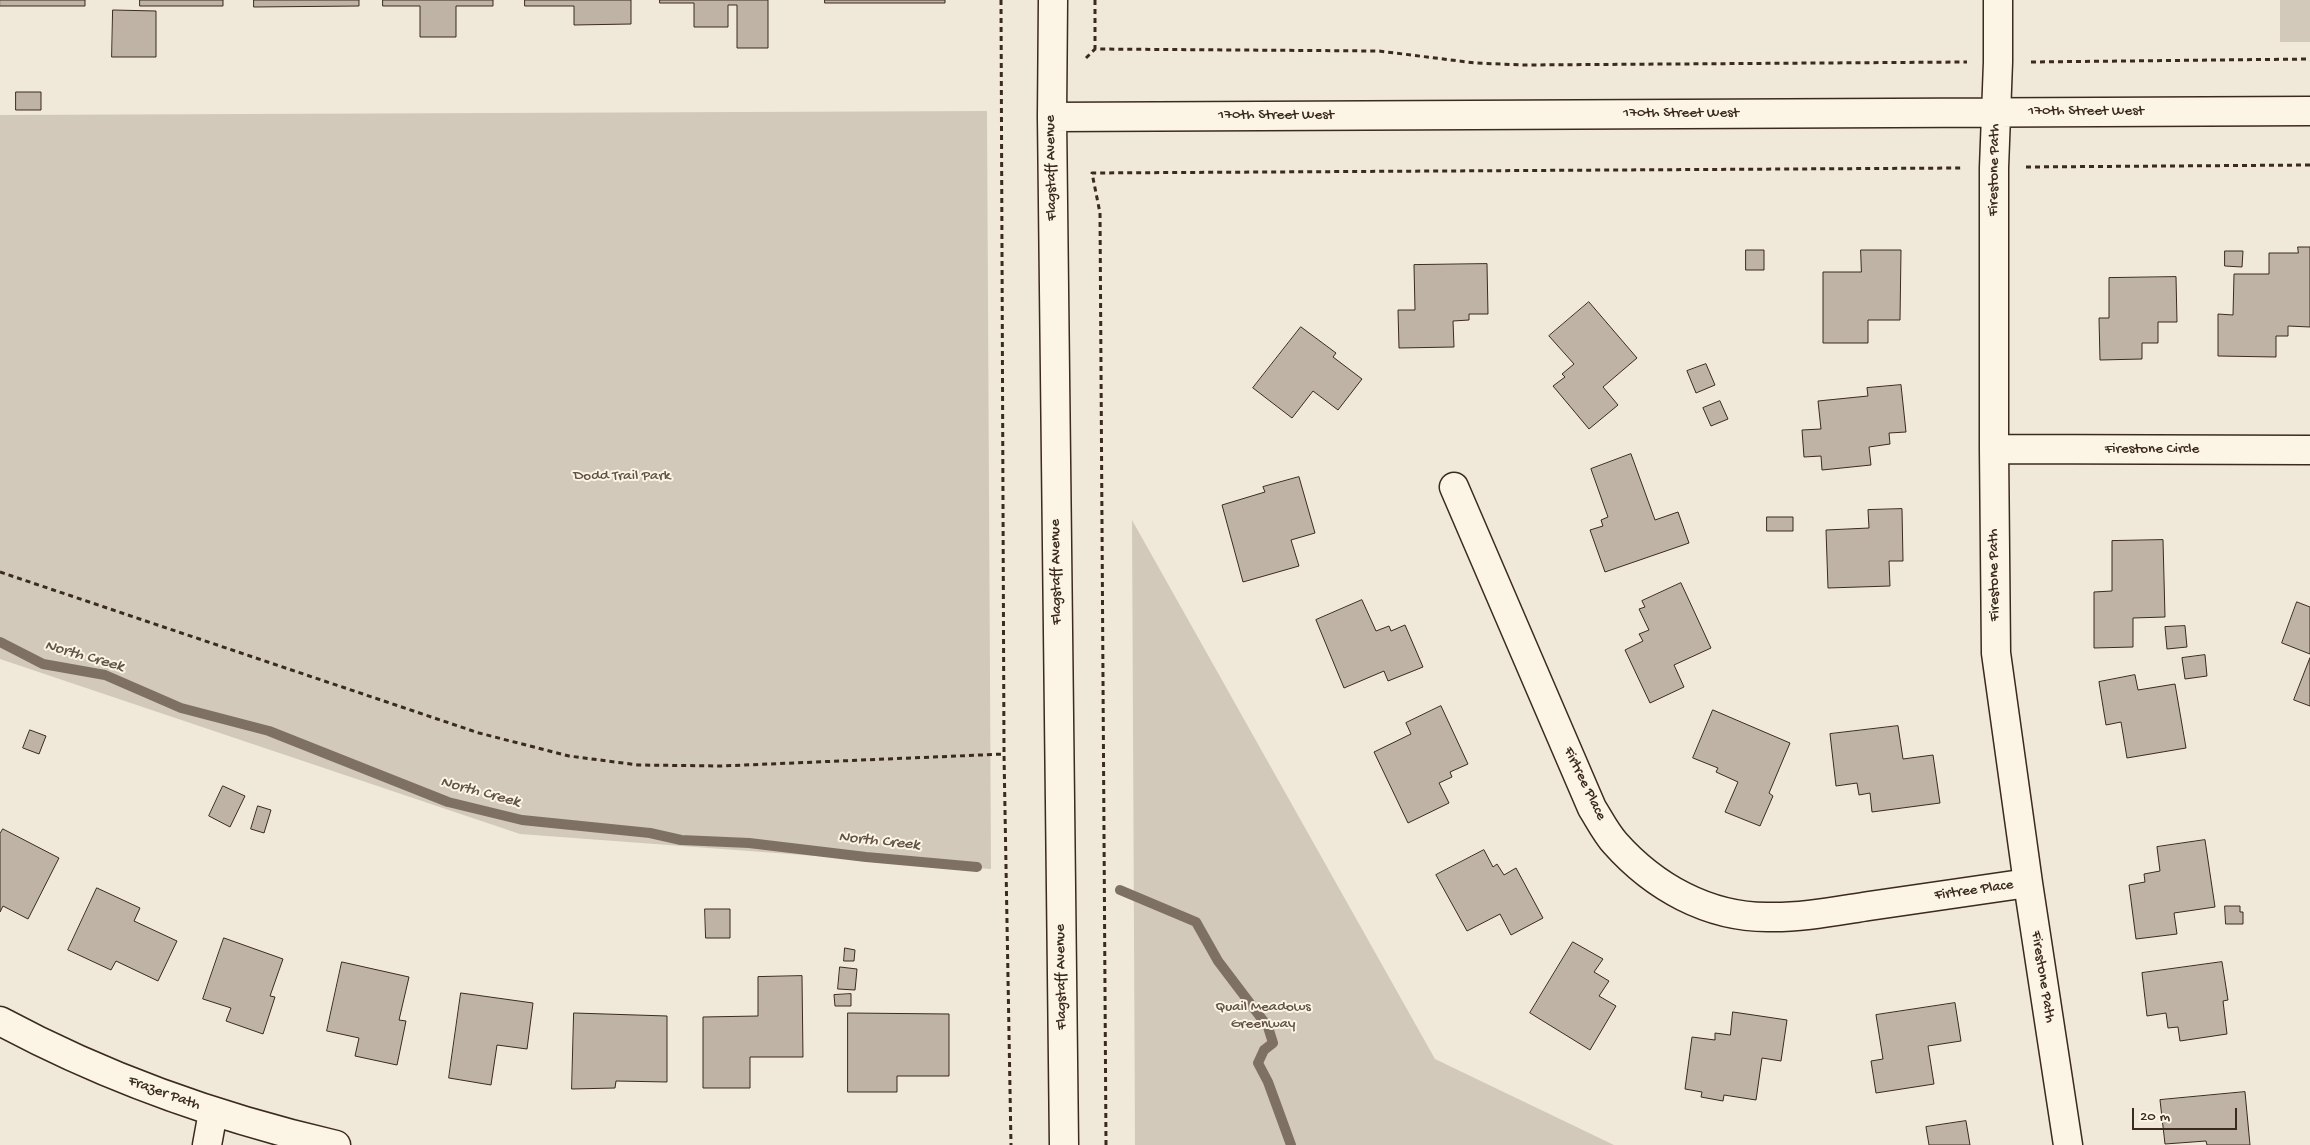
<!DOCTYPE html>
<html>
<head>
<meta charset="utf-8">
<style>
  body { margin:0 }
  #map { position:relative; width:2310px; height:1145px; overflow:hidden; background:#f0e9d9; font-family:"Gochi Hand",sans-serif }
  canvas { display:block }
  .scale { position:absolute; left:2132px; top:1108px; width:105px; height:22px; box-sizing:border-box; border:2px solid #3b2a1e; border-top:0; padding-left:6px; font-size:15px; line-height:18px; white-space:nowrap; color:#3b2a1e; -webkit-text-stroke:4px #fcf5e5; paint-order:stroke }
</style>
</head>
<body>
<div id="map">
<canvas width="2310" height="1145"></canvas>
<div class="scale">20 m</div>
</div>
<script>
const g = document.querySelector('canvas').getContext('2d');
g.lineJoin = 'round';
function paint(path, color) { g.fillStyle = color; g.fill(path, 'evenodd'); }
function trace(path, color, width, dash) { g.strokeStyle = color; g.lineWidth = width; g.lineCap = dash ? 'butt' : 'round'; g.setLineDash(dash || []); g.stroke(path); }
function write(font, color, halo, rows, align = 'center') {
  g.font = font + ' "Gochi Hand",sans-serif'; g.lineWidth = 4; g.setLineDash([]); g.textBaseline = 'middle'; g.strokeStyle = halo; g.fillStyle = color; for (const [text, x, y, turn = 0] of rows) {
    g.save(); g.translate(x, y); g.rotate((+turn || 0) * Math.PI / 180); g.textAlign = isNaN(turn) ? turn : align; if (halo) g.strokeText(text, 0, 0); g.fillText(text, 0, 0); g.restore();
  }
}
paint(new Path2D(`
  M2280 0H2310V42H2280Z
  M987 111 991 869 520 834 0 659V115Z
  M1132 520 1435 1059 1614 1145H1135Z`), '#d2c9ba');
trace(new Path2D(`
  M0 642 43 664 105 675 181 708 269 731 448 802 522 820 650 833 681 840 749 843 866 857 977 867
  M1120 890 1196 922 1218 961 1268 1027 1273 1043 1264 1050 1258 1063 1268 1082 1291 1145`), '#7e7163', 10);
const building = new Path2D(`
  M0 0H85V6H0Z
  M140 0H223V6H140Z
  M254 0H359V6L254 7Z
  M383 0H493V6H456V37H420V6H383Z
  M525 0H631V24L574 25V6H525Z
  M660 0H768V48H737V5H728V27H694V3H660Z
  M825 0H945V3H825Z
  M113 10 156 11V57H112Z
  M16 92H41V110H16Z
  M2298 247H2310V327L2288 326V336H2276V357L2218 356V314L2233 315 2234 274H2269V253H2298Z
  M1746 250H1764V270H1746Z
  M1861 250H1901L1900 320H1868V343H1823V272H1861Z
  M2225 251H2243L2242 267 2225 266Z
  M1487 264 1488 314H1469V320L1453 321 1454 347 1399 348 1398 310H1415L1414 265Z
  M2176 277 2177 322H2158V343H2142V359L2100 360 2099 318H2109V278Z
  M1589 302 1637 358 1603 387 1618 405 1589 429 1553 386 1565 377 1562 374 1574 364 1549 336Z
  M1301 327 1336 353 1333 357 1362 379 1338 410 1313 391 1292 418 1253 388Z
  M1706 364 1715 385 1696 393 1687 371Z
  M1901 385 1906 432 1889 433 1890 444 1869 447 1871 465 1822 470 1821 456 1804 457 1802 430 1821 429 1818 401 1868 396 1867 388Z
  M1720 401 1728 419 1711 426 1703 408Z
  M1631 454 1655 520 1678 512 1689 543 1605 572 1590 530 1603 526 1601 520 1608 517 1591 469Z
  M1299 477 1315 533 1291 540 1299 566 1243 582 1222 505 1265 492 1263 487Z
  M1902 509 1903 561H1889L1890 586 1828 588 1826 530 1869 528 1868 510Z
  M1767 517H1793V531H1767Z
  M2163 540 2165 617 2133 618V647L2094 648V592L2112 591V541Z
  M1681 583 1711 648 1674 665 1684 687 1650 703 1625 650 1643 641 1639 634 1649 630 1639 609 1645 607 1642 601Z
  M1362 600 1376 631 1389 626 1391 631 1405 625 1423 667 1388 681 1384 671 1344 688 1316 620Z
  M2297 602 2310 607V654L2282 643Z
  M2185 626 2187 647 2167 649 2165 627Z
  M2205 655 2207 676 2185 679 2182 658Z
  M2310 658V706L2294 700Z
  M2135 675 2138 690 2175 684 2186 748 2127 758 2121 722 2106 725 2099 682Z
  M1441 706 1468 764 1450 772 1452 777 1439 783 1449 803 1408 823 1374 752 1411 734 1406 723Z
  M1713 710 1790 743 1769 793 1773 796 1760 826 1725 812 1738 782 1716 772 1718 768 1693 758Z
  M1898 726 1903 759 1933 755 1940 803 1872 812 1870 793 1859 795 1857 783 1836 786 1830 734Z
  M30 730 46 736 39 754 23 748Z
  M223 786 245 796 230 827 209 816Z
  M258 806 271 810 264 833 251 829Z
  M3 829 59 858 28 919 3 906 0 912V834Z
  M2205 840 2215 907 2174 913 2177 934 2136 939 2129 885 2145 882 2144 874 2160 871 2157 847Z
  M1484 850 1493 867 1497 864 1504 875 1516 868 1543 918 1511 935 1500 914 1467 931 1436 875Z
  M97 888 140 908 134 921 177 941 158 981 116 961 111 970 68 950Z
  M2225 906H2240V912H2243V924H2226Z
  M705 909H730V938H706Z
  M224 938 283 959 270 996 275 997 263 1034 226 1021 231 1008 203 999Z
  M1573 942 1603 959 1594 972 1609 981 1599 996 1616 1006 1590 1050 1530 1013Z
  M845 948 855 950 854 961H844Z
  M342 962 409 977 399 1020 406 1021 397 1065 355 1056 359 1038 327 1031Z
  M2222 962 2228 1000 2223 1001 2227 1034 2180 1041 2178 1027 2168 1028 2166 1013 2147 1016 2142 973Z
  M840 967 857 969 855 990 838 989Z
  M802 976 803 1057H750V1088H703V1017L758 1016V977Z
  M461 993 533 1003 527 1049 497 1045 491 1085 449 1078Z
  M851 994V1006H835L834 995Z
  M1955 1003 1961 1041 1928 1046 1934 1084 1876 1093 1871 1061 1883 1059 1876 1015Z
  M1733 1012 1787 1020 1781 1061 1762 1058 1756 1100 1724 1095 1723 1101 1701 1097 1702 1092 1685 1089 1692 1037 1715 1040V1033L1730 1035Z
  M574 1013 667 1016V1082L616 1081 615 1088 572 1089Z
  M848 1013 949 1014V1076H897V1092H848Z
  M2245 1092 2250 1145H2207L2206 1141 2165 1144 2160 1100Z
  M1966 1121 1970 1145H1929L1926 1127Z`);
paint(building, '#beb3a4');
trace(building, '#3b2a1e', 1);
const minor = new Path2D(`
  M1053 0 1052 117 1064 1145
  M1998 0V62L1994 168V449L1996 653 2028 883 2068 1145
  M1052 117 2310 111
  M1994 449 2310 450
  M1454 487 1592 808C1599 819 1606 833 1615 843 1654 887 1708 917 1767 917 1801 918 1836 911 1869 906 1922 898 1975 891 2028 883
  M0 1021C106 1078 219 1118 336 1145
  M207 1145 213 1112`);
trace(minor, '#3b2a1e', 31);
trace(new Path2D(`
  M1001 0 1004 754 1011 1145
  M1095 0V49
  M1086 58 1095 49 1379 51 1475 63 1524 65 1967 62
  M2031 62 2310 59
  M2026 167 2310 165
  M0 572 479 733 569 756 638 765 722 766 1004 754
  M1106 1145 1100 213 1092 173 1962 168`), '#3b2a1e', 3, [5, 4]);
trace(minor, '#fcf5e5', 28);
write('15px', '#3b2a1e', '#fcf5e5', [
  ["170th Street West",2086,112],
  ["170th Street West",1681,114],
  ["170th Street West",1276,116],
  ["Flagstaff Avenue",1052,168,-91],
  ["Firestone Path",1995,170,-89],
  ["Firestone Circle",2152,450],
  ["Flagstaff Avenue",1057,572,-91],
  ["Firestone Path",1995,575,-91],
  ["Firtree Place",1584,784,64],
  ["Firtree Place",1974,891,-8],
  ["Flagstaff Avenue",1062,977,-91],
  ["Firestone Path",2042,977,81],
  ["Frazer Path",164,1094,20]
]);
write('15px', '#615245', '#fcf5e5', [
  ["Dodd Trail Park",622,477],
  ["Quail Meadows",1263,1008],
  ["Greenway",1263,1025]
]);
write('italic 16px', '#625346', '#fcf5e5', [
  ["North Creek",84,657,16],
  ["North Creek",480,793,15],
  ["North Creek",879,842,6]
]);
</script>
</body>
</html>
